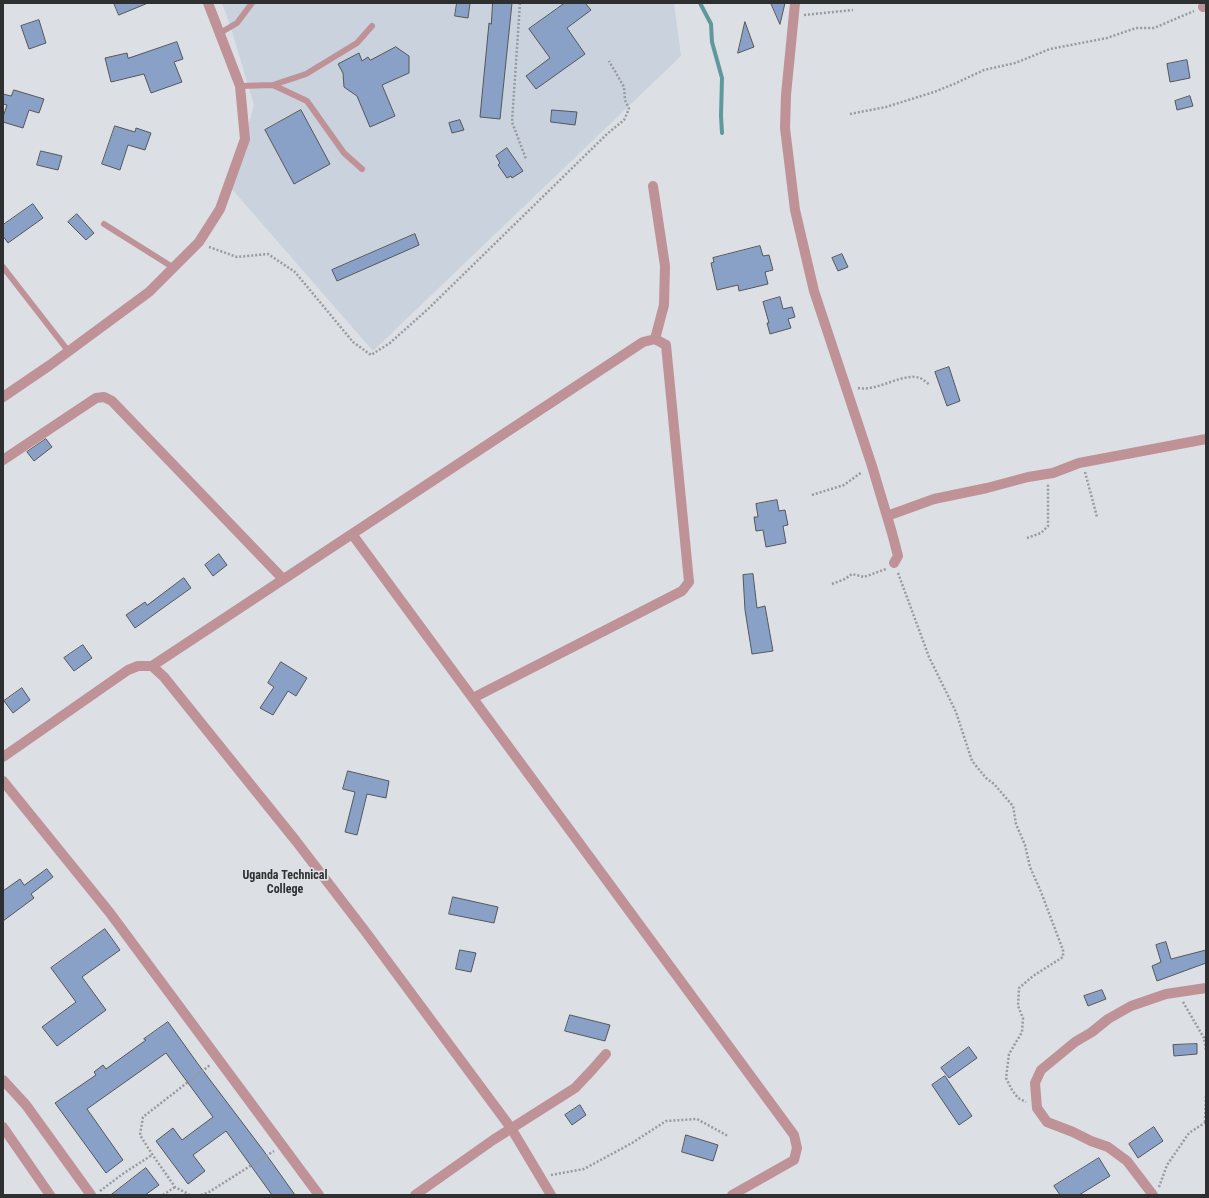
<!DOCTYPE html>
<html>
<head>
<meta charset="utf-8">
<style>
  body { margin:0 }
  #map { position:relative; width:1209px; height:1198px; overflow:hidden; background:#dcdfe4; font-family:"Roboto Condensed",sans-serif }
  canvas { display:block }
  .frame { position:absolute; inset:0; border:4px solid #2e2f31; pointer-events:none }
</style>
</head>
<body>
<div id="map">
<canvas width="1209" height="1198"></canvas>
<div class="frame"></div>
</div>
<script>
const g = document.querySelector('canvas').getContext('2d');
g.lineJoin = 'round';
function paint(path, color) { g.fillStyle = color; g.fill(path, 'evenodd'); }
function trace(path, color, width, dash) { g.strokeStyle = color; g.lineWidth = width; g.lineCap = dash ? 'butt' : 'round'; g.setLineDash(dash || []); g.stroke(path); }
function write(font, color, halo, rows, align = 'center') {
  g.font = font + ' "Roboto Condensed",sans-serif'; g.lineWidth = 3.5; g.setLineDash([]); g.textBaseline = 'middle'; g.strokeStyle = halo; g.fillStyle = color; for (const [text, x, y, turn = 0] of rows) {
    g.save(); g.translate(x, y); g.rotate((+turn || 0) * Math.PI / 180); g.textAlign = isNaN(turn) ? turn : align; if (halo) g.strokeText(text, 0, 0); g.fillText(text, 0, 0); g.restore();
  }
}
paint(new Path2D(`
  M222 3H674L681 56 373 351 231 188 254 105 230 25Z`), '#cad2dd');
trace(new Path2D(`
  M700 3 711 24 712 42 722 78 721 116 722 133`), '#5f999c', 4);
const building = new Path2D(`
  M114 3H148L119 15Z
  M457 3H470L468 18 455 16Z
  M493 3H512L500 119 480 117 489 23 491 24Z
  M565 3H585L591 10 567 28 585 54 536 89 526 76 550 58 529 29Z
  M771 3H785L780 24Z
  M39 20 46 43 29 49 21 26Z
  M745 22 754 47 738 53Z
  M177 42 183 59 174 62 182 82 151 93 144 74 111 82 105 58 127 53 128 58Z
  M396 47 409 56V73L382 85 395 116 370 127 357 96 344 87 343 73 338 64 359 53 362 61 368 57 370 60Z
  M1187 60 1190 78 1170 82 1167 64Z
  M14 90 44 99 39 113 29 110 23 128 3 122V117L7 105 3 104V94L11 96Z
  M1190 96 1193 106 1177 110 1175 101Z
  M301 110 330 164 294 184 265 130Z
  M552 110 577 112 575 125 551 122Z
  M460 120 464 130 452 133 449 123Z
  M115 126 135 132 136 128 151 133 145 150 128 145 120 170 102 164Z
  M507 148 523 171 512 178 511 176 507 178 498 165 500 163 496 156Z
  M41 151 62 156 58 170 37 165Z
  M33 204 43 218 8 243 3 236V225Z
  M77 214 94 233 86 240 68 222Z
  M415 234 419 245 337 281 332 270Z
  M760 246 763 256 769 255 773 270 765 272 768 284 739 291 738 285 717 290 711 263 714 262 713 258Z
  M842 254 848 267 838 271 832 258Z
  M780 297 783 309 792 307 795 317 788 319 791 328 770 334 767 323H769L763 302Z
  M949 367 960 401 947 406 935 372Z
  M46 439 52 447 34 461 27 452Z
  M777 500 779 511 785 510 788 525 783 526 786 543 766 547 763 530 756 531 754 517H758L756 504Z
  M219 554 227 565 213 576 205 565Z
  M753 574 757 608 765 606 773 651 752 654 745 610 743 575Z
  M184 578 191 588 135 628 126 615 145 602 147 605Z
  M83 645 92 658 74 671 64 658Z
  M281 662 307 678 296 696 288 691 273 715 260 708 274 687 268 683Z
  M22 688 30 700 13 713 4 701Z
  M348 771 389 781 386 798 367 794 357 835 345 832 355 792 343 789Z
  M47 869 53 877 31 894 34 898 3 921V891L20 879 24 885Z
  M453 897 498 907 494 923 449 914Z
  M105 929 120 950 82 977 106 1010 57 1046 42 1027 76 1002 51 968Z
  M1166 942 1171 959 1206 950V963L1157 981 1152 966 1161 962 1156 945Z
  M460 950 476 953 471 972 456 969Z
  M1102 990 1106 999 1088 1006 1084 996Z
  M570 1015 610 1025 605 1041 565 1031Z
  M168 1022 198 1064 263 1150 295 1195H272L226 1131 193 1155 205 1171 188 1184 156 1141 173 1128 182 1140 213 1117 166 1053 87 1109 123 1160 106 1173 55 1103 96 1075 94 1072 103 1065 106 1069 146 1040 144 1039Z
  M1197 1044V1054L1174 1056 1173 1045Z
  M969 1047 977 1058 949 1078 941 1068Z
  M945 1076 972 1116 959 1125 932 1085Z
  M580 1105 586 1115 572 1125 565 1115Z
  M1154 1127 1163 1141 1138 1158 1129 1144Z
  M686 1135 718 1145 713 1161 682 1152Z
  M1099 1158 1110 1176 1079 1195H1060L1054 1186Z
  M146 1168 159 1185 145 1195H111Z`);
paint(building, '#89a1c6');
trace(building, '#55575b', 1);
trace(new Path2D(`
  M520 3 512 122 526 159
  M804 15 853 10
  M850 114 886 107 934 92 954 84 984 70 1015 63 1050 49 1107 38 1136 28H1154L1194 11
  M209 247 237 257 268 254 295 272 353 342 371 355 390 343 428 309 607 134 624 120 629 109 625 100 624 87 609 61
  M858 388C877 392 903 372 920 378 923 379 927 383 930 385
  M1085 472 1097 517
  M812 495 844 485 862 472
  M1027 538 1041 533 1048 526V484
  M898 573 929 657 956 712 972 761 986 778 994 784 1013 806 1016 824 1025 845 1030 867 1041 892 1063 950V957L1033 976 1019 988 1018 1006 1023 1018 1022 1032 1009 1054 1006 1078 1012 1090 1018 1098 1026 1102
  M832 584 845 579 852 574 864 577 886 569
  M1183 1002 1204 1038
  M1206 1037 1204 1038 1206 1051
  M1205 1122 1206 1096
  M551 1175 584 1169 632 1143 666 1121 697 1119 728 1136
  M1159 1187 1167 1165 1189 1133 1206 1122
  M100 1191 124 1173 152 1155
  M163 1195 175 1187
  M190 1195 175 1187 152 1154 140 1135 143 1117 210 1065
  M201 1195 209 1192 274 1151`), '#989a9e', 2.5, [2, 2]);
trace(new Path2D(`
  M220 33 237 23 252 3
  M273 85 306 74 357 43 372 26
  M240 86 273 85 307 101 344 153 362 169
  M104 224 174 268
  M3 267 69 352`), '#be9296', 6);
trace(new Path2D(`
  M795 3 786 95 785 128 795 210 814 291 872 466 892 533 898 556 894 563
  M1203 7 1206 6
  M653 186 665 266 664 305 655 339
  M3 397 50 365 149 292 199 242 220 209 245 139 240 86 208 3
  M3 460 96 398 104 397 112 401 283 579
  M887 516 934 499 987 488 1028 477 1053 473 1079 463 1206 439
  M352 534 794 1135 797 1148 794 1160 732 1195
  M152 666 643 342 655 339 666 345 689 582 682 591 473 698
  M3 757 128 670 138 666H152L164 677 296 841 365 931 511 1128 551 1195
  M3 781 110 913 319 1195
  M3 1080 26 1105 91 1195
  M3 1127 50 1195
  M415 1195 493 1140 575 1088 592 1070 606 1054
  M1153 1195 1127 1161 1108 1147 1091 1141 1073 1132 1047 1122 1037 1108 1035 1083 1041 1070 1075 1042 1092 1032 1108 1019 1131 1006 1166 994 1206 988`), '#be9296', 10);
write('bold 12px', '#2e2f31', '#dcdfe4', [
  ["Uganda Technical",285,876],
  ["College",285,890]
]);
</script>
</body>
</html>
